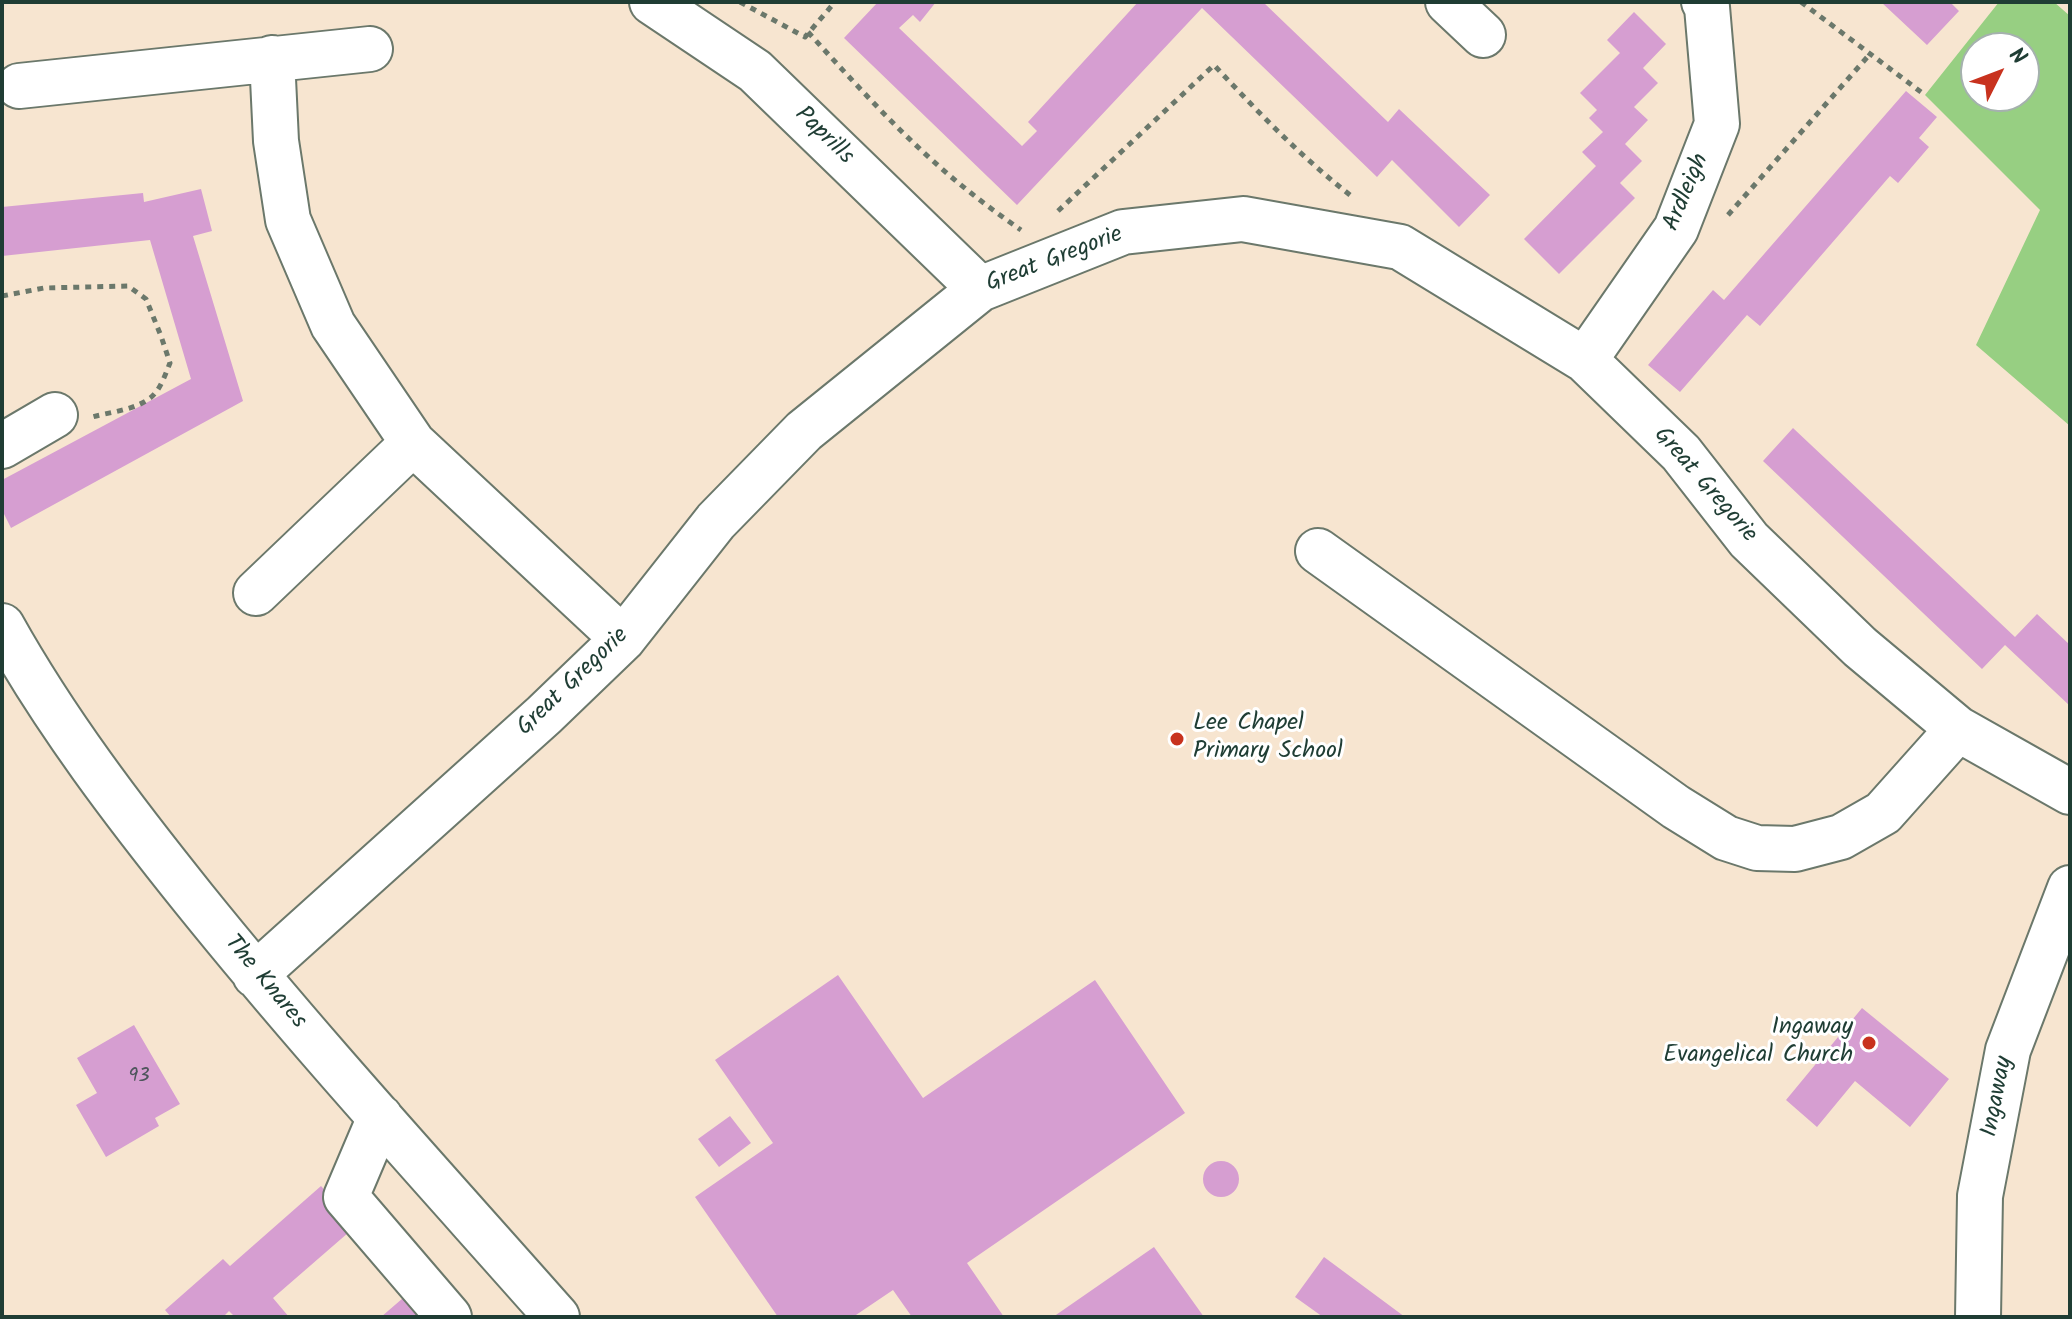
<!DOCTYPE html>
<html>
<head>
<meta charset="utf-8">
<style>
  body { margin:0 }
  #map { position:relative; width:2072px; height:1319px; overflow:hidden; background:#f7e5d0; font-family:Kalam,sans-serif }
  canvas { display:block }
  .frame { position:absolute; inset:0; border:4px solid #1f3d34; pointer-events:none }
  .north { position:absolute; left:1960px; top:32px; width:80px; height:80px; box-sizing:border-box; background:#fff; border:2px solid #a5b1ae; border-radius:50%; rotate:48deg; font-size:22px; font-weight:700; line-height:32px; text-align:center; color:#1f3d34 }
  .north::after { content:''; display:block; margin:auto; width:28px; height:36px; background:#c8321e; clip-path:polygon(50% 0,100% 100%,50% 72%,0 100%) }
</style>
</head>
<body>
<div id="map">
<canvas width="2072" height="1319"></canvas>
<div class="frame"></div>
<div class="north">N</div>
</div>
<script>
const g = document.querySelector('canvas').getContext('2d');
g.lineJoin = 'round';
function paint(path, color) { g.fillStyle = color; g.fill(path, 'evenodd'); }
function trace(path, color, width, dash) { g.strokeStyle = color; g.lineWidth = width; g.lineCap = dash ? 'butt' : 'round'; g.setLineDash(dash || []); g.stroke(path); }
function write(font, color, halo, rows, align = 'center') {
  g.font = font + ' Kalam,sans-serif'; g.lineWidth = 6; g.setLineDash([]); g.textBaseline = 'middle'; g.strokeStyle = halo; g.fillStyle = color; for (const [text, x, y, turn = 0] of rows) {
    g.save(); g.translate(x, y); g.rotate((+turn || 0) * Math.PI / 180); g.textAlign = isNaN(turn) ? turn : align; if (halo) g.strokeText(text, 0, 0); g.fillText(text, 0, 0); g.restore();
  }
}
paint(new Path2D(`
  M1999 2H2054L2070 16V426L1976 345 2040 210 1925 95ZM1976 48H2024V96H1976Z`), '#97cf82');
paint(new Path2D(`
  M878 2H936L920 22 913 15 899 28 1022 146 1037 131 1028 122 1138 2H1263L1388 122 1399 109 1490 195 1459 227 1392 160 1377 177 1202 8 1017 205 844 38Z
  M1881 2H1950L1959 11 1927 45Z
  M1634 12 1666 44 1643 68 1658 83 1634 107 1648 120 1625 144 1642 161 1620 183 1635 198 1559 274 1524 239 1596 166 1582 152 1603 132 1589 118 1597 110 1580 93 1620 53 1607 40Z
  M1906 91 1937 117 1919 138 1929 147 1898 183 1890 176 1760 326 1747 315 1680 392 1648 365 1713 290 1724 300Z
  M201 189 212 231 193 236 243 401 11 528 2 510V480L191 379 150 240 2 256V207L143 193 144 202Z
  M1793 428 2015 637 2037 614 2070 645V706L2005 645 1982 669 1763 461Z
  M838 975 923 1098 1095 980 1185 1113 967 1263 1004 1317H912L893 1290 853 1317H778L695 1197 773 1143 715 1060Z
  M1862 1008 1949 1079 1910 1127 1855 1081 1817 1127 1786 1100Z
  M134 1025 180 1104 155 1118 159 1126 106 1157 76 1105 97 1093 77 1058Z
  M730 1116 751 1143 719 1167 698 1139Z
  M1203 1179a18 18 0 1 1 36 0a18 18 0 1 1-36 0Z
  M321 1186 356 1226 273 1298 289 1317H235L229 1311 223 1317H171L165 1310 223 1259 230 1266Z
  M1154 1247 1204 1317H1053Z
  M1324 1257 1405 1317H1323L1295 1297Z
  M410 1292 432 1317H381Z`), '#d69ed1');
const minor = new Path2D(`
  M652 2 755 71 980 289
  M1448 2 1483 35
  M272 58 276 141 288 220 333 325 413 443 623 639
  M19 86 370 49
  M1585 360 1676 229 1717 124 1707 7 1704 2
  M2 446 55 415
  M1318 551 1676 807 1726 838 1757 848 1795 849 1841 837 1883 813 1958 729
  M256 593 413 443
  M2 626C56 723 125 813 194 899 310 1043 435 1179 557 1317
  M255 975 544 715 623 639 716 521 804 431 980 289 1123 232 1243 219 1400 247 1585 360 1681 453 1749 540 1860 647 1958 729 2070 792
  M380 1117 346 1197 449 1317
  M1978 1317 1980 1196 2008 1050 2070 888`);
trace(minor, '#6b786b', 48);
trace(new Path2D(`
  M740 2 805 37 835 2
  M1801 2 1925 95
  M808 32C860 89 911 146 971 193 987 206 1004 218 1021 230
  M1058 211 1214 65C1257 111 1300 156 1350 195
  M1728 215 1870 54
  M2 296 44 288 128 286 146 299 161 336 170 363C165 375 160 391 150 398 135 410 110 412 92 417`), '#6b786b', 5, [6, 6]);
trace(minor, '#fff', 44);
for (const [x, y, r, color] of [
  [1177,739,8,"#c8321e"],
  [1869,1043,8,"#c8321e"]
]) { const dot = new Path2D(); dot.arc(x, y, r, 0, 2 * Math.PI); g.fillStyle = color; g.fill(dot); trace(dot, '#fff', 3); }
write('20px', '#4d555b', null, [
  ["93",139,1078]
]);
write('24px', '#1f3d34', '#fff', [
  ["Paprills",823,137,44],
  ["Ardleigh",1688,193,-67],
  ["Great Gregorie",1055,261,-21],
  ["Great Gregorie",1704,486,49],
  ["Great Gregorie",574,683,-44],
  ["The Knares",264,983,50],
  ["Ingaway",1999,1097,-79]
]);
write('24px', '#1f3d34', '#fff', [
  ["Lee Chapel",1193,725],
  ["Primary School",1193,753],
  ["Ingaway",1853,1029,"right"],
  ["Evangelical Church",1853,1057,"right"]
], 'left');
</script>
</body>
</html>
